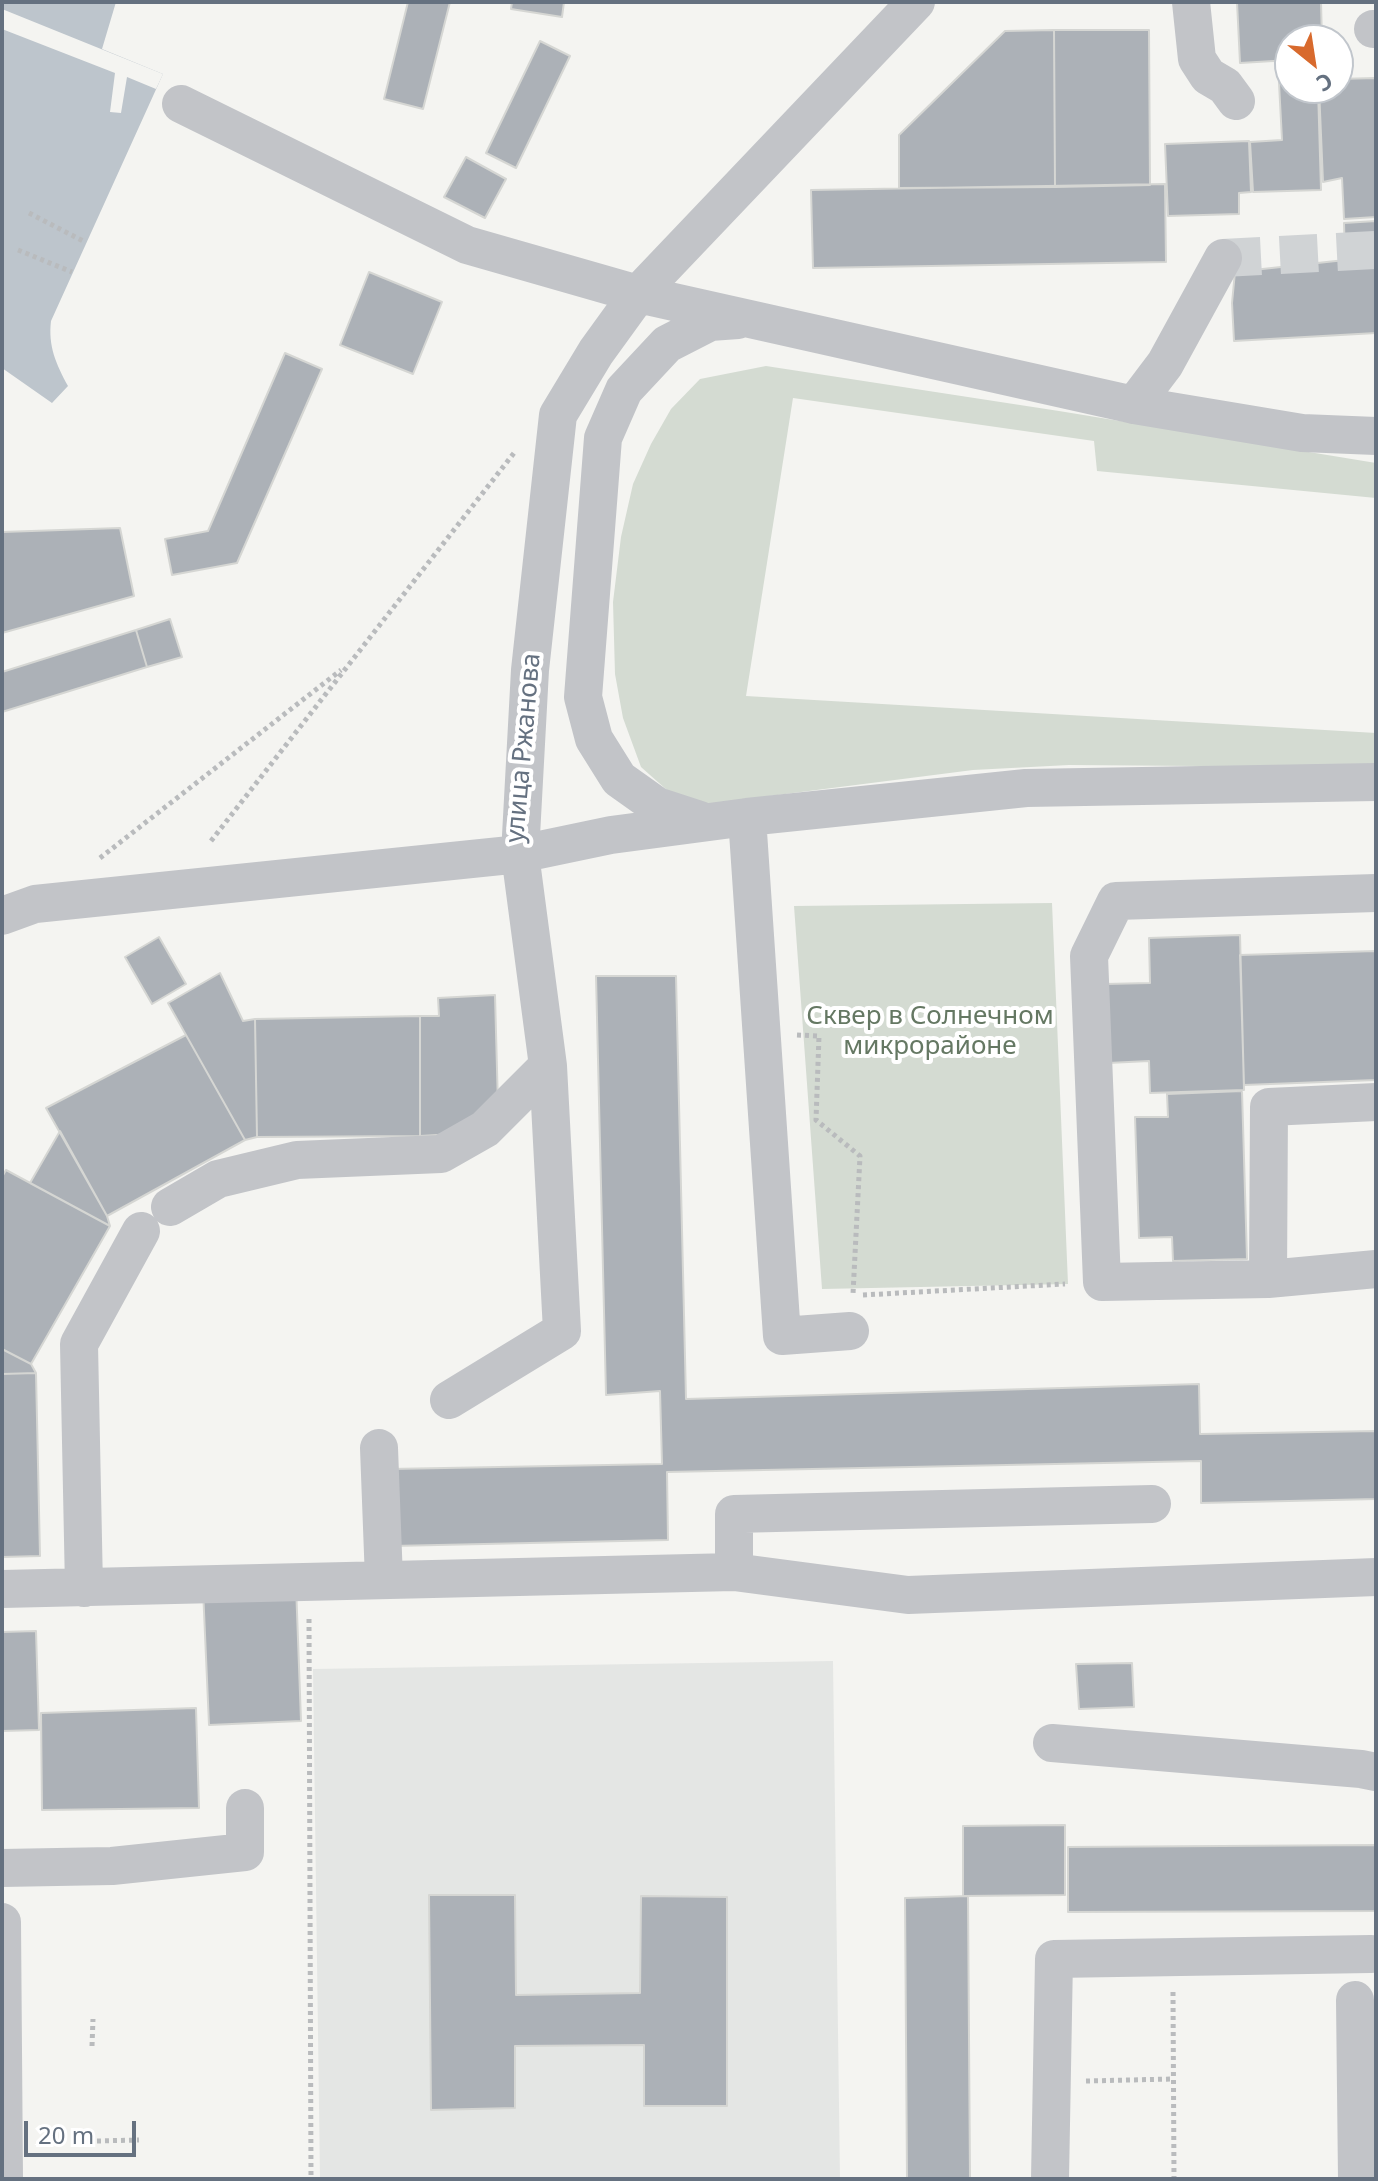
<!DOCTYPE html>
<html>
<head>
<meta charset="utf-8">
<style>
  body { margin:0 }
  #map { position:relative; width:1378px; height:2181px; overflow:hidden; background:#f4f4f1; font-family:"Noto Sans",sans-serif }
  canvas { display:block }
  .frame { position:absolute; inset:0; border:4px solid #657180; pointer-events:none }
  .north { position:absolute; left:1274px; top:24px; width:80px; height:80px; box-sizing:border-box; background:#fff; border:2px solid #c1c6cc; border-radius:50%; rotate:150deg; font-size:22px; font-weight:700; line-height:32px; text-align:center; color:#657180 }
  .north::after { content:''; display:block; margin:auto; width:28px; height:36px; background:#d86a2d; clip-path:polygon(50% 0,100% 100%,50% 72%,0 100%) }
  .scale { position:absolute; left:24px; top:2121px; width:112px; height:36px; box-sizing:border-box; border:4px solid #657180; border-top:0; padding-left:10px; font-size:24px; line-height:28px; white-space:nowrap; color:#657180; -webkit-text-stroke:6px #fff; paint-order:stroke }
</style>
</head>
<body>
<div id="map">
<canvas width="1378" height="2181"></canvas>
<div class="frame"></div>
<div class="north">С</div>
<div class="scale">20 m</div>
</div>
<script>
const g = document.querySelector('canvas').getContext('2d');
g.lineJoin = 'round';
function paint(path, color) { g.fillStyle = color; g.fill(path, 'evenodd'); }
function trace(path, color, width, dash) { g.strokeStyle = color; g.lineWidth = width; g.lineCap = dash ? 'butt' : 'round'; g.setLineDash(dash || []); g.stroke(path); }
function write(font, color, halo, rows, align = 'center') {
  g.font = font + ' "Noto Sans",sans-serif'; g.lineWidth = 8; g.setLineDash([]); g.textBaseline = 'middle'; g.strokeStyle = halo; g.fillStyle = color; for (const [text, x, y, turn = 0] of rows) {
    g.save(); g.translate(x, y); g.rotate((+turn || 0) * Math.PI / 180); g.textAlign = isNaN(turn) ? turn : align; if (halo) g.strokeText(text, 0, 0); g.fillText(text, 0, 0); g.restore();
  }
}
paint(new Path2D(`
  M833 1661 840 2179H320L313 1669Z`), '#e4e6e4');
paint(new Path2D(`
  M766 366 1059 411 1376 463V498L1097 471 1094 441 793 398 746 696 1376 733V765L1331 767 1069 765 973 770 707 804 677 799 641 767 623 718 615 674 613 602 621 537 633 484 651 444 671 409 700 379Z
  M1052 903 1068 1284 822 1289 794 906Z`), '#d4dbd2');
paint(new Path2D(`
  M2 2H116L102 49 163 74 51 321C48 346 56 364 68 386L52 403 2 368Z`), '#bdc5cc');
paint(new Path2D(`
  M2 9 101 49 163 74 156 89 127 77 121 113 110 112 115 73 2 29Z`), '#f4f4f1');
const building = new Path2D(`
  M408 2H450L423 109 384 99Z
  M512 2H564L562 17 511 9Z
  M1237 2H1321L1322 40H1290V60L1240 63Z
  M1054 30H1149L1150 185 1055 187Z
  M1054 30 1055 187 899 188V135L1005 31Z
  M540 41 570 56 516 168 486 153Z
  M1278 64H1290V88H1318L1321 190 1253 192 1250 142 1282 140Z
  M1376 78V217L1344 219 1342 178 1323 182 1319 88H1338V79Z
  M1249 141 1251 192 1239 193V214L1168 216 1165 144Z
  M466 157 506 179 485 218 444 197Z
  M1165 184 1166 262 813 268 811 190Z
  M1376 221V333L1234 341 1232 303 1235 272 1345 260 1344 223Z
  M369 272 442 302 413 374 340 345Z
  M285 353 322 369 237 563 172 575 165 539 208 531Z
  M120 528 134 596 2 633V532Z
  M170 619 182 657 147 667 136 630Z
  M136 630 147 667 2 712V672Z
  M1240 935 1244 1090 1150 1093 1149 1061 1108 1063 1105 984 1150 983 1149 938Z
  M159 937 186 984 152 1004 125 957Z
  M1376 951V1080L1244 1085 1240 955Z
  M220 973 243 1021 255 1019 257 1137 245 1140 168 1003Z
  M596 976H676L686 1399 1199 1384 1200 1434 1376 1431V1499L1201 1503V1461L667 1472 668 1540 392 1546 390 1469 662 1464 660 1391 606 1395Z
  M495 995 498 1106 471 1133 420 1136V1016H439L438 998Z
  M420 1016V1136L257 1137 255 1019Z
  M186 1035 245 1140 107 1216 46 1108Z
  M1242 1091 1247 1259 1173 1261 1172 1237 1139 1238 1135 1117H1168L1167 1094Z
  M60 1131 107 1216 110 1226 30 1183Z
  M6 1170 110 1226 31 1364 2 1349V1177Z
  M2 1349 31 1364 36 1373 2 1374Z
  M36 1373 40 1556 2 1557V1374Z
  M296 1585 301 1721 209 1725 203 1589Z
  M36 1631 39 1730 2 1731V1632Z
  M1132 1663 1134 1707 1079 1709 1076 1664Z
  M196 1708 199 1808 42 1810 41 1713Z
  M1065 1825V1895L963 1896V1826Z
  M1376 1845V1911L1068 1912V1847Z
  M429 1895H515L516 1995 640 1993 641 1896 727 1897V2106H644V2045L515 2046V2108L431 2110Z
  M968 1896 970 2179H907L905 1898Z`);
paint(building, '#acb1b7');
trace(building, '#d5d6d3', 2);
trace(new Path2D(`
  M1223 258 1376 250`), '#d0d3d5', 38, [38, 19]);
trace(new Path2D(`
  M29 213 85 242
  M18 250 72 272
  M211 841 514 453
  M100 858 341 670
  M797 1035 819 1036 816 1120 860 1156 853 1294
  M863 1295 1065 1284
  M309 1619 311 2179
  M1173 1992 1174 2179
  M92 2046 93 2019
  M1086 2081 1173 2079
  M97 2141 139 2140`), '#b9bbbd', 5, [4, 4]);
trace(new Path2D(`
  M1191 2 1197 59 1208 76 1225 86 1236 101
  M1373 29H1376
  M181 104 467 245 638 294 1134 405 1302 433 1376 436
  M1134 405 1165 364 1223 258
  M747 817 782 1336 850 1331
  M700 820 657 806 619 779 594 739 583 697 603 438 624 390 667 344 710 322 738 320
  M1376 893 1116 901 1089 956 1102 1282 1268 1279 1269 1107 1376 1102
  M2 916 35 904 520 854 611 835 747 817 1026 788 1376 782
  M170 1207 218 1179 297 1160 441 1154 485 1129 548 1066 520 854 530 670 558 415 596 352 638 294 916 2
  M1268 1279 1376 1269
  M449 1400 562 1331 548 1066
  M379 1448 384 1580
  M734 1572V1514L1152 1504
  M84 1588 79 1344 141 1231
  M2 1589 734 1572 908 1595 1376 1577
  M1052 1743 1361 1769 1376 1772
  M2 1868 112 1866 245 1852V1808
  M2 1922 4 2179
  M1355 2000 1357 2179
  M1050 2179 1054 1959 1371 1954`), '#c2c4c8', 38);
write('26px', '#657180', '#fff', [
  ["улица Ржанова",524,748,-85]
]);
write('26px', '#657863', '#fff', [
  ["Сквер в Солнечном",930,1017],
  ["микрорайоне",930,1047]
]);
</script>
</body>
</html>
